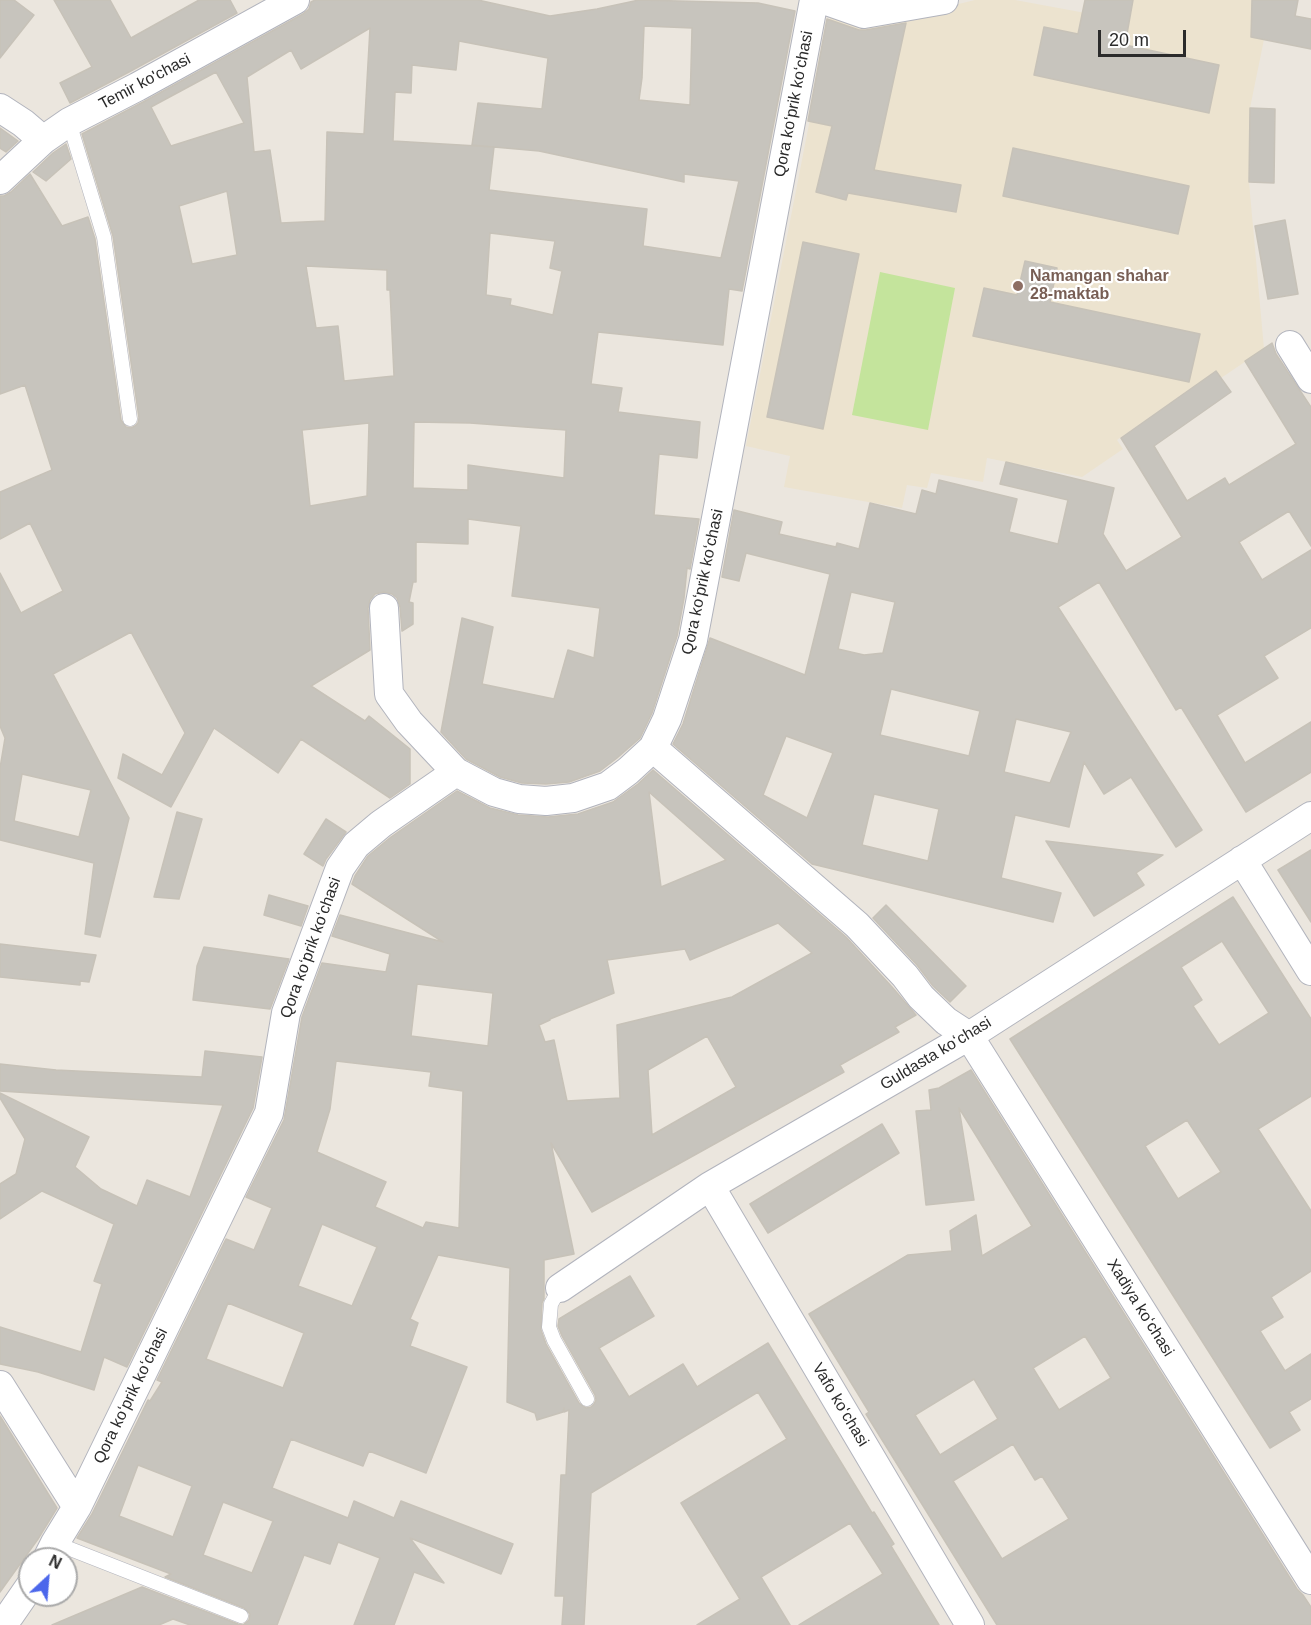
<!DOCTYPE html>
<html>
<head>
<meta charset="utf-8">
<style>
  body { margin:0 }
  #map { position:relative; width:1311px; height:1625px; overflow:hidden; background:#ebe6de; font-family:Helvetica,sans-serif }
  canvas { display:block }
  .north { position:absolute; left:18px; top:1547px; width:60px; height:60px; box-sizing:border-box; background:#fff; border:2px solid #aaa; border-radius:50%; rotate:26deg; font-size:16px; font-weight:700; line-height:24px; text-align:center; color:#2b2b2b }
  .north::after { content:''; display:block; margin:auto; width:21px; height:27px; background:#4c67eb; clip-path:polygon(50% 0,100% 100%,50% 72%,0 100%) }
  .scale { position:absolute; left:1098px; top:30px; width:88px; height:27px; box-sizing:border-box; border:3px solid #2b2b2b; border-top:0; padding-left:8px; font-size:18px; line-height:21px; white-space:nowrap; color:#2b2b2b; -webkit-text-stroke:4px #fff; paint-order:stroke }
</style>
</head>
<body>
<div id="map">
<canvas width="1311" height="1625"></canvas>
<div class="north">N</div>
<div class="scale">20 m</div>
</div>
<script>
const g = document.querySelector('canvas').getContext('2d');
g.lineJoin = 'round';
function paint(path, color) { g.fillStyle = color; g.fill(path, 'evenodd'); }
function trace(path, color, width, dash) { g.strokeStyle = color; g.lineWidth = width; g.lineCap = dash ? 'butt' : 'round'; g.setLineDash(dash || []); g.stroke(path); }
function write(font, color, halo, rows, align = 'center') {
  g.font = font + ' Helvetica,sans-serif'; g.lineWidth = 4.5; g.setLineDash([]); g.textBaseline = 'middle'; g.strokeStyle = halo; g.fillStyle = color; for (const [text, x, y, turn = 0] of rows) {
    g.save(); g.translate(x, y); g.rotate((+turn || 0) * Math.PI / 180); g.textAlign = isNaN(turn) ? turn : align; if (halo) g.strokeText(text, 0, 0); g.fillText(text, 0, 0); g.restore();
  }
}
paint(new Path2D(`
  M975 0H1015L1129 21 1133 0H1272L1250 108 1249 182 1264 349 1221 378 1216 371 1117 440 1123 449 1082 477 987 458 983 482 931 473 927 488 907 485 902 508 784 487 790 456 746 446 830 17 938 9Z`), '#ece3cf');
paint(new Path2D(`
  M880 272 955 288 928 430 852 415Z`), '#c4e49c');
const building = new Path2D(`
  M0 0H14L34 15 0 58Z
  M54 0H110L131 38 199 0H230L237 13 129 72 70 103 60 83 92 67Z
  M315 0H478L550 16 597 9 639 0 758 3 795 11 742 291 729 289 723 345 598 332 591 384 622 388 618 412 700 422 697 458 659 454 654 515 699 519 690 569 687 568 684 598 677 636 652 713 640 738 617 758 600 771 569 782 546 784 522 783 500 777 466 759 441 732 462 618 493 627 482 684 554 699 568 650 594 658 600 608 512 596 521 526 468 519V544L416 542V582H413L409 602 413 603V624L402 631 400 607 397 598 392 594 384 592 375 594 370 600 368 608 370 650 311 686 365 721 369 716 410 749V784L390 798 301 739 278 773 214 728 171 807 118 778 123 754 162 775 185 733 131 632 53 674 129 818 100 937 85 934 94 863 0 840V768L5 738 0 726V573L21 613 63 591 30 523 0 539V492L52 470 25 385 0 394V196H4L11 192 30 174 62 226 88 217 95 239 121 420 126 427 131 428 135 426 138 423 139 418 113 236 82 134 145 101 303 14 309 9 311 2ZM644 26 692 28 690 105 639 100 642 78ZM370 28 364 134 327 132 325 221 281 223 270 150 254 152 247 77 291 50 301 69ZM459 41 548 58 542 109 478 103 472 145 494 147 393 141 395 92 411 93 412 65 456 70ZM216 72 244 123 171 146 151 107ZM494 147 539 151 684 182V174L739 181 721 258 643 246 647 209 489 190ZM227 191 237 255 192 264 179 206ZM490 233 555 241 550 268 562 271 553 315 510 305 511 299 486 295ZM306 266 387 270V290H390L394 376 344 381 338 326 316 328ZM414 422 470 423 566 430 564 478 468 465V490L413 488ZM369 423 367 496 310 506 302 430ZM22 774 91 790 79 837 14 821Z
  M1085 0H1133L1125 45 1219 65 1209 113 1034 75 1044 27 1078 34Z
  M1252 0H1298L1295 16 1311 19V49L1251 37Z
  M827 19 859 30H866L906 23 874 170 961 185 956 212 848 193 846 200 816 192 832 126 808 121Z
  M1250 108 1275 109 1274 183 1249 182Z
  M0 128 18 141 6 152 0 148Z
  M66 144 71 159 46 181 33 172 53 153Z
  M1013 148 1189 186 1178 234 1003 196Z
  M1285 220 1298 294 1268 299 1255 226Z
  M803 242 859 254 823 429 767 417Z
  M1025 261 1057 268 1050 302 1200 334 1189 382 973 336 984 288 1017 295Z
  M1272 343 1276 354 1311 407V546L1289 511 1239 542 1262 580 1311 550V628L1264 656 1278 678 1217 715 1245 763 1311 722V772L1246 812 1181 707 1176 710 1099 582 1058 607 1202 830 1176 847 1131 777 1104 794 1084 762 1069 827 1015 815 1001 878 1061 893 1053 922 812 864 673 744 683 724 710 638 805 675 830 574 746 553 739 581 722 577 734 510 782 522 779 534 836 547 837 543 859 549 870 503 916 514 922 490 936 494 939 480 1017 499 1009 532 1058 544 1068 500 1000 484 1006 462 1114 488 1103 534 1126 571 1182 537 1121 438 1216 371 1231 392 1154 446 1187 501 1225 478 1229 485 1296 444 1245 361ZM851 592 895 602 883 653 864 655 838 649ZM891 689 980 711 969 756 880 735ZM1016 719 1071 732 1050 783 1004 772ZM786 736 833 753 807 818 763 795ZM874 794 939 809 928 861 862 845Z
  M653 770 846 937 892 987 916 1015 895 1027 899 1032 840 1065 844 1072 592 1212 551 1143 574 1254 544 1260V1299L542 1303 541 1330 546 1344 579 1403 586 1408 591 1407 594 1404 596 1400 595 1395 562 1336 558 1326 559 1319 630 1276 654 1316 599 1348 629 1397 683 1364 697 1387 768 1343 872 1513 874 1512 894 1544 891 1546 939 1625H799L883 1574 850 1523 761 1577 790 1625H697L740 1599 681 1503 787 1439 758 1392 591 1493 584 1625H562L564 1596H555L561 1475H566L569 1410 564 1412V1408L563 1412 537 1420 535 1413 507 1402 510 1268 438 1255 410 1319 418 1323 410 1346 467 1367 426 1473 369 1451 363 1466 291 1439 272 1488 348 1518 354 1501 394 1518 401 1501 513 1544 501 1574 410 1538 444 1583 414 1572 394 1625H354L380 1558 338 1542 330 1564 304 1555 277 1625H190L173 1619 159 1625H52L142 1587 238 1624 243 1625 249 1620 250 1614 244 1608 165 1577 171 1574 77 1538 92 1514 148 1400 150 1401 162 1382 157 1380 226 1239 254 1250 272 1208 246 1197 284 1120 302 1017 322 963 386 972 390 954 332 936 340 915 443 942 352 884 355 876 368 856 391 837 457 791 490 808 518 815 548 817 578 814 613 802 638 784ZM649 792 726 860 661 887ZM778 923 812 953 732 997 617 1025 620 1098 567 1101 554 1040 545 1042 539 1025 550 1020V1019L614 993 607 960 685 949 690 960ZM417 984 493 993 488 1046 411 1036ZM707 1036 736 1087 652 1135 648 1070ZM336 1061 431 1072 429 1086 463 1091 459 1228 426 1222 423 1228 375 1207 386 1182 317 1152 330 1109ZM322 1224 377 1247 352 1306 298 1286ZM228 1303 304 1333 283 1388 206 1359ZM138 1465 192 1486 173 1537 119 1516ZM223 1502 273 1521 252 1573 203 1555Z
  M177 812 202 819 179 899 154 897Z
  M326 819 346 832 326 859 323 866 304 854Z
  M1046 841 1163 855 1136 873 1144 885 1094 916Z
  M1311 850V922L1278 870Z
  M269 895 308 906 301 926 264 915Z
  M1233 897 1311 1019V1096L1258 1129 1311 1211V1271L1271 1297 1283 1317 1260 1331 1285 1371 1311 1354V1399L1289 1412 1300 1430 1270 1448 1010 1039ZM1222 941 1269 1013 1219 1045 1193 1006 1202 1000 1181 967ZM1187 1120 1221 1172 1178 1199 1145 1146Z
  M886 905 966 986 950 1002 933 986 917 965 873 918Z
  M0 944 96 955 89 982 80 981V985L0 977Z
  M204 947 289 959 270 1009 193 1000 197 966Z
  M205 1051 262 1057 253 1108 127 1367 104 1357 94 1390 38 1372 0 1364V1327L81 1352 102 1284 94 1281 114 1224 42 1191 0 1219V1184L16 1174 25 1139 0 1098V1093L89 1137 75 1167 101 1189 137 1206 147 1180 190 1197 223 1105 0 1091V1064L56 1070 202 1077Z
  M971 1070 1297 1589 1303 1595 1311 1607V1625H997L866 1414 869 1412 809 1314 908 1255 952 1251 950 1231 976 1215 982 1256 1032 1226 959 1108 974 1200 926 1205 916 1111 931 1110 929 1090 939 1088ZM1085 1336 1111 1378 1059 1410 1033 1368ZM974 1379 998 1419 940 1455 915 1415ZM1013 1444 1035 1480 1042 1476 1069 1519 1002 1559 953 1481Z
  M882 1124 899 1153 768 1233 750 1204Z
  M0 1416 57 1508 38 1539 0 1592Z`);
paint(building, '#c7c4bd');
trace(building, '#c7c2b8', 1.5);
const service = new Path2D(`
  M69 122 104 237 130 419
  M560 1288 551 1304 549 1327 554 1340 587 1399
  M55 1543 241 1616`);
const minor = new Path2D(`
  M824 0 864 14 944 0
  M0 108 23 123 43 140 69 122 137 87 295 0
  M0 180 43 140
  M1290 345 1311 379
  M384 608 389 694 409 722 456 772
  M653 748 857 925 905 976 921 997 946 1021 969 1036 1311 1580
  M1242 860 1311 971
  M710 1186 970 1625
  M560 1288 710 1186 969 1036 1311 816
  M0 1385 77 1507 55 1543 47 1559
  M77 1507 269 1113 286 1013 340 868 356 845 381 824 456 772 494 792 519 799 546 801 573 798 608 786 628 771 653 748 667 719 693 640 814 0
  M0 1625 10 1615 30 1586`);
trace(service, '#b2b4bd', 15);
trace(minor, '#b2b4bd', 30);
trace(service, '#fff', 14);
trace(minor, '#fff', 28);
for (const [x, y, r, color] of [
  [1018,286,6,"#8d6e63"]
]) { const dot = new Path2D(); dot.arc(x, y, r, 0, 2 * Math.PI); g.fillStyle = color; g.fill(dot); trace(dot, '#fff', 2); }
write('16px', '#2b2b2b', '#fff', [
  ["Temir ko'chasi",145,82,-28],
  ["Qora koʻprik koʻchasi",794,104,-79],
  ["Qora koʻprik koʻchasi",703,582,-78],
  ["Qora koʻprik koʻchasi",311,948,-70],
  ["Guldasta koʻchasi",936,1054,-31],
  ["Xadiya koʻchasi",1140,1308,58],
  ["Qora koʻprik koʻchasi",131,1396,-64],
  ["Vafo koʻchasi",840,1405,59]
]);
write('bold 16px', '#785e54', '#fff', [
  ["Namangan shahar",1030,277],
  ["28-maktab",1030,295]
], 'left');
</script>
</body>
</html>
